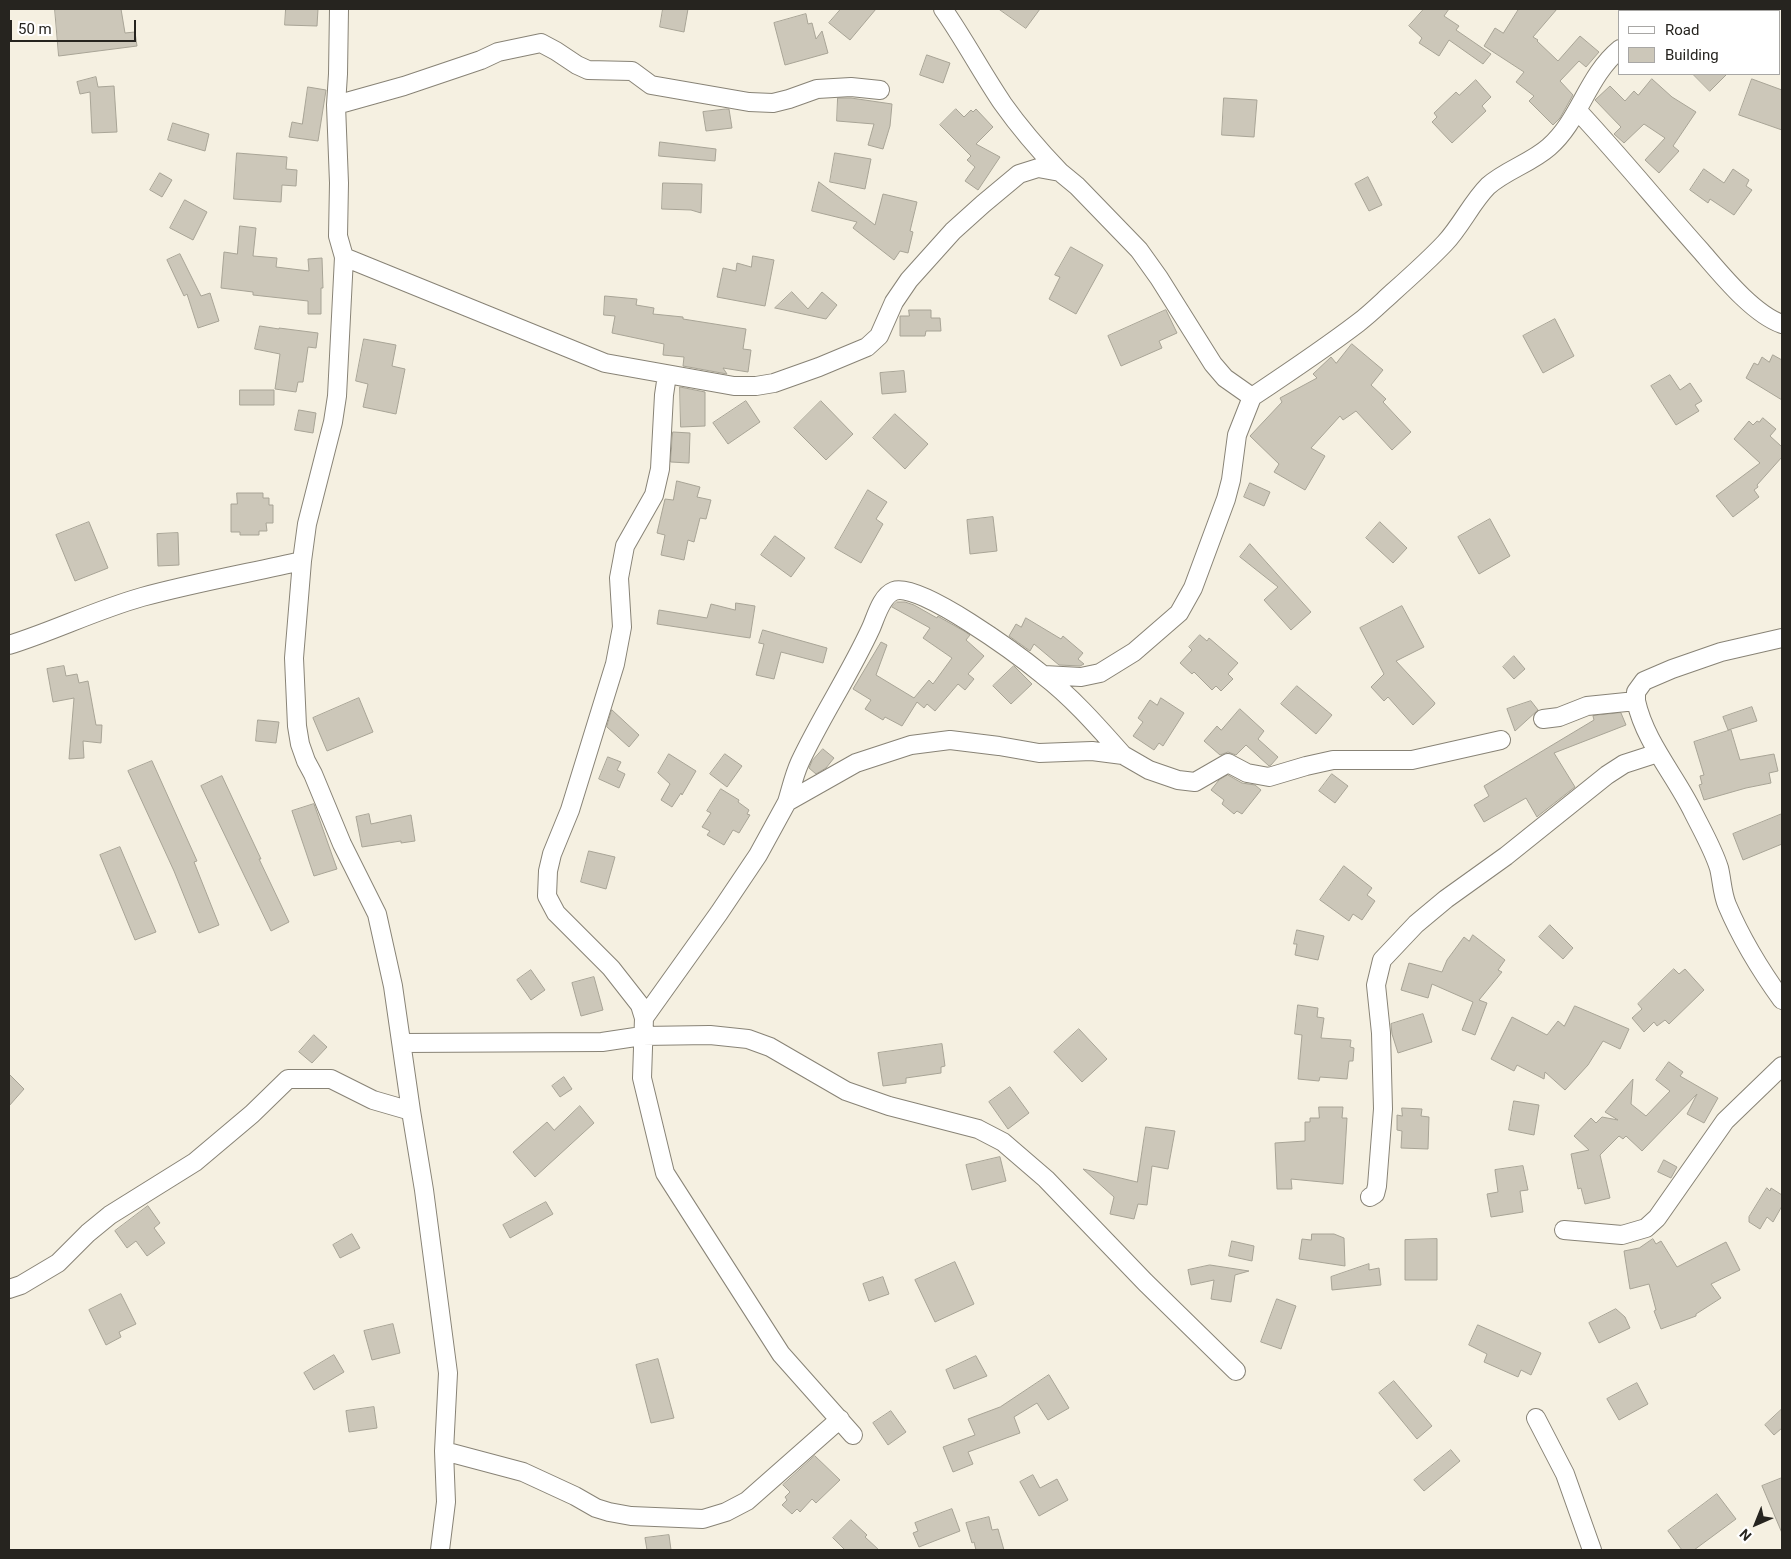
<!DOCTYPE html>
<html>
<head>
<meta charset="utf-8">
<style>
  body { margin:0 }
  #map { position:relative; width:1791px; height:1559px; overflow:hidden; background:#f5f0e1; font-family:Roboto,sans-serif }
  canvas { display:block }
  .frame { position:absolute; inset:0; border:10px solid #26241f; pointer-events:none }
  .legend { position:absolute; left:1618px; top:10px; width:162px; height:65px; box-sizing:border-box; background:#fff; border:1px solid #a8a7a5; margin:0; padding:6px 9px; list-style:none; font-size:15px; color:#26241f }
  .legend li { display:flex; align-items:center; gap:10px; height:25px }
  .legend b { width:25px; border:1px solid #a8a7a5 }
  .north { position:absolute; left:1731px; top:1499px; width:50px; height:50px; -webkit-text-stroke:4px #fff; paint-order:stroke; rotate:224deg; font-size:14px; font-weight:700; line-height:20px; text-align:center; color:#26241f }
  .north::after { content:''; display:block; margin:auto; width:18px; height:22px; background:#26241f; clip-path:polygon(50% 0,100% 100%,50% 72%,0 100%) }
  .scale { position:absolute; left:10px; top:20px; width:126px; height:22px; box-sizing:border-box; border:2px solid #26241f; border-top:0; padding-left:6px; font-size:15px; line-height:18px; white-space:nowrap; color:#26241f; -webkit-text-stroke:4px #fff; paint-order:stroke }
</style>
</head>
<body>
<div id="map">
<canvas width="1791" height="1559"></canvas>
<div class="frame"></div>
<ul class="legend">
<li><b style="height:6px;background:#fff"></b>Road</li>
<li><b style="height:14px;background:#ccc7b9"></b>Building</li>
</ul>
<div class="north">N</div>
<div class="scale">50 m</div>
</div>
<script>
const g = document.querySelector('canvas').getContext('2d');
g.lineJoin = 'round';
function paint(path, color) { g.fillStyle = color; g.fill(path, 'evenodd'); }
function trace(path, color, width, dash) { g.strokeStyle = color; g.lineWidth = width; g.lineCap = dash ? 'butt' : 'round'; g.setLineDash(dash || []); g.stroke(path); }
const building = new Path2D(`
  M55 9H121L125 33 135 32 137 46 59 56Z
  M286 9H318L317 26 285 25Z
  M663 9H688L684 32 660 27Z
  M841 9H876L850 40 829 23Z
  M999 9H1040L1026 28Z
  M1424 9H1449L1444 16 1459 26 1456 30 1491 54 1483 64 1449 40 1439 56 1419 43 1422 38 1409 26Z
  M1519 9H1557L1533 37 1538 40 1537 41 1558 61 1580 36 1599 52 1586 67 1579 61 1560 81 1573 95 1560 118 1553 125 1529 101 1534 96 1516 82 1524 72 1484 46 1495 28 1503 33Z
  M806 14 808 24 812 23 816 39 822 31 828 53 785 65 774 23Z
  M927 55 950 63 943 83 920 75Z
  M1693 74H1727L1710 91Z
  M96 77 98 87 114 86 117 132 92 133 90 92 80 94 77 82Z
  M1652 79 1672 97 1696 112 1673 146 1679 151 1659 173 1645 160 1665 138 1644 124 1624 143 1614 134 1621 127 1595 100 1610 86 1625 101 1634 91 1638 95Z
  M1752 79 1782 90V130L1739 115Z
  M1476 80 1491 97 1482 106 1486 111 1452 143 1432 122 1437 117 1434 113 1456 92 1459 95Z
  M308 87 326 90 318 141 289 137 292 122 302 124Z
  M838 98H851L892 104 890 126 883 149 868 145 874 124 837 121Z
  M1224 98 1257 100 1254 137 1222 135Z
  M726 109H729L732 128 706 131 703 112Z
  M956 109 964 117 971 110 973 112 976 109 993 127 976 144 1000 157 978 190 965 181 975 167 967 160 971 156 940 125Z
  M173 123 209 134 205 151 168 140Z
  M660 142 716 149 715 161 659 156Z
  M237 153 287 157 286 169 297 170 296 186 282 185 281 202 234 199Z
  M835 153 871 159 865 189 830 182Z
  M1704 169 1724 183 1733 169 1749 180 1746 186 1752 190 1734 215 1710 199 1708 203 1690 190Z
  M160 173 172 180 162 197 150 190Z
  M1368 177 1382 205 1369 211 1355 184Z
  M819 182 875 225 883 194 917 202 910 231 913 232 908 253 900 251 894 260 853 228 857 222 812 211Z
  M663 183 702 184 701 213 691 210 662 209Z
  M185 200 207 212 193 240 170 228Z
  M240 226 256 228 253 256 277 258 276 267 309 271 308 259 322 258 323 288H321V314H308V301L253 295V292L221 288 224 252 237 254Z
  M1071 247 1103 265 1076 314 1049 299 1060 277 1055 275Z
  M180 254 201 296 210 293 219 321 198 328 187 294 184 296 167 260Z
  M753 256 774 260 765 306 717 297 723 268 736 271 737 263 751 267Z
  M792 292 808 309 822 292 837 305 826 319 775 308Z
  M605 296 637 299 636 305 654 308 653 314 683 317V319L746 329 743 349 751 350 748 372 723 368 727 374 683 366 684 357 663 355 664 344 612 333 615 316 604 315Z
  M909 310H931V318H940L941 331H926L925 336H900V316H909Z
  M1166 310 1177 333 1159 341 1162 348 1121 366 1108 336Z
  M1555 319 1574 356 1543 373 1523 336Z
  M260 326 279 329V328L318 333 316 348 308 347 303 382H298L296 392 275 389 280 354 255 349Z
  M364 339 396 345 392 366 405 369 396 414 363 407 368 384 356 381Z
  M1352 344 1383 370 1371 385 1386 399 1383 402 1411 432 1392 450 1356 411 1343 420 1340 416 1311 448 1325 456 1305 490 1274 472 1279 464 1250 436 1282 402 1280 398 1317 378 1313 374 1331 357 1336 363Z
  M1773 355 1782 360V400L1746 378 1754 363 1758 365 1762 357 1769 362Z
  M904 371 906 392 882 394 880 373Z
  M1670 375 1680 390 1690 383 1702 401 1695 405 1699 411 1676 425 1651 386Z
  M680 387 705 392V426L681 427Z
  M240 390H274V405H240Z
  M746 401 760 422 728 444 713 423Z
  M821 401 853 434 826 460 794 428Z
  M299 410 316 413 313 433 295 430Z
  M895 414 928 444 905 469 873 438Z
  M1763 418 1776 429 1770 436 1781 446H1782V457L1757 485 1758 487 1754 490 1759 497 1733 517 1716 496 1760 463 1734 439 1749 421 1753 425 1757 421 1759 422Z
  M673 432 690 433 689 463 671 462Z
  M677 481 700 487 697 497 711 500 706 519 700 518 694 542 688 540 684 560 661 555 665 535 657 533 665 499 673 500Z
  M1250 483 1270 492 1264 506 1244 497Z
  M868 490 887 502 876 519 883 524 861 563 835 548Z
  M237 493H263V498H269V505H273V523H266L267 531H259V535H240V532H231V504H237Z
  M993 517 997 551 970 554 967 520Z
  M1490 519 1510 556 1479 574 1458 537Z
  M89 522 108 568 75 581 56 535Z
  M1380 522 1407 548 1393 563 1366 538Z
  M178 533 179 565 158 566 157 534Z
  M775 536 805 558 791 577 761 555Z
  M1250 544 1311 612 1291 630 1264 600 1278 587 1240 557Z
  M897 602H905L914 605 937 618 938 616 941 618 964 631 970 635 966 640 984 656 968 674 974 679 965 690 958 684 935 711 927 704 924 708 917 702 902 726 885 717 883 720 865 709 871 700 853 689 881 642 887 645 876 675 914 698 929 680 933 684 952 658 923 638 930 628 892 607Z
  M736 603 755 606 750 638 657 624 659 610 707 618 711 604 735 610Z
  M1402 606 1424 647 1396 661 1435 703 1434 705 1413 725 1388 697 1384 701 1371 687 1384 674 1360 628Z
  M1026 618 1061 639 1063 636 1083 653 1078 659 1084 664 1080 666 1059 665 1034 644 1030 651 1009 636 1016 624 1021 627Z
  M763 630 827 648 823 663 781 652 774 679 756 675 764 644 759 643Z
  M1200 635 1207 641 1209 638 1238 663 1228 674 1233 679 1221 691 1216 686 1212 690 1194 672 1192 674 1180 663 1192 650 1189 647Z
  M1514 656 1525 669 1514 679 1503 667Z
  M64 666 66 676 77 674 79 683 88 681 96 725H102L101 743 83 741 84 758 69 759 74 698 53 702 47 669Z
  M1014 666 1032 684 1011 704 993 686Z
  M1297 686 1332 715 1316 734 1281 704Z
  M359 698 373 732 327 751 313 718Z
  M1161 698 1184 713 1163 746 1159 743 1154 750 1133 736 1143 722 1138 718 1150 700 1157 705Z
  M1531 701 1538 710 1515 731 1507 709Z
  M1752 707 1757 721 1728 730 1723 717Z
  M1240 709 1264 731 1258 739 1278 757 1271 765 1269 766 1246 745 1236 755 1228 752 1220 755 1204 741 1217 726 1221 730Z
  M612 710 639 735 629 747 607 727Z
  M1621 713 1626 725 1554 753 1575 787 1538 816 1537 817 1526 798 1484 822 1474 805 1489 796 1484 786 1594 720 1593 716Z
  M258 720 279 722 276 743 256 741Z
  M1731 730 1740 760 1774 754 1778 771 1769 773 1771 783 1746 788 1704 800 1699 785 1702 784 1700 776 1704 775 1694 742Z
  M823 749 834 758 826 768 816 774 809 768 812 761Z
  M669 754 696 771 682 795 681 793 672 807 661 800 670 784 658 773Z
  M725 754 742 766 727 787 710 774Z
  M608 757 621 762 617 770 625 774 619 788 599 779Z
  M152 761 197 861 194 862 219 925 199 933 174 871 128 771Z
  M1332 774 1348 786 1335 803 1319 791Z
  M1228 775 1242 783 1255 785 1261 790 1242 814 1237 811 1234 814 1222 804 1224 800 1211 790 1219 780Z
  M222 776 261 859H259L289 922 271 931 201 786Z
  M721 789 739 800 738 802 749 810 747 814 750 815 739 833 733 830 724 845 707 835 710 831 702 827 711 813 707 811Z
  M314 804 337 869 314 876 292 811Z
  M369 814 371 824 411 815 415 841 401 843V841L362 847 356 817Z
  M1782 814V844L1743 860 1733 834Z
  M120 847 156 932 135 940 100 855Z
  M589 851 615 857 606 889 581 882Z
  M1344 866 1372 888 1367 895 1375 901 1362 920 1353 914 1349 921 1320 900Z
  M1550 925 1573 948 1563 959 1539 937Z
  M1297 930 1324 936 1318 960 1295 955 1297 944H1294Z
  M1473 935 1505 960 1498 970 1502 972 1479 1000 1487 1003 1475 1035 1462 1030 1473 1002 1432 984 1428 998 1401 990 1409 963 1442 972 1447 960 1464 937 1469 941Z
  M1674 969 1679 974 1685 969 1704 990 1669 1024 1665 1020 1657 1026 1654 1022 1644 1032 1632 1018 1642 1009 1638 1004Z
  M531 970 545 990 531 1000 517 980Z
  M594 977 603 1010 581 1016 572 983Z
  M1298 1005 1318 1008 1317 1017 1324 1018 1321 1038 1351 1040 1350 1047 1354 1048 1353 1061H1349L1347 1079 1320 1077 1319 1081 1298 1079 1302 1035 1295 1034Z
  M1575 1006 1629 1029 1620 1049 1603 1041 1588 1065 1565 1090 1545 1072 1544 1079 1517 1065 1514 1071 1491 1059 1512 1017 1547 1035 1558 1021 1564 1026Z
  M1423 1014 1432 1042 1398 1053 1392 1034 1391 1024Z
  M1079 1029 1107 1059 1082 1082 1054 1052Z
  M314 1035 327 1047 312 1063 299 1052Z
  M942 1044 945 1066 941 1067V1073L906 1078V1083L883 1086 878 1053Z
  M1669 1062 1683 1072 1680 1076 1718 1098 1704 1123 1687 1114 1697 1094 1642 1151 1626 1136 1623 1139 1619 1136 1600 1155 1610 1198 1585 1204 1581 1188 1578 1189 1571 1154 1589 1150 1574 1136 1591 1118 1596 1123 1602 1117 1618 1120 1605 1112 1633 1079 1631 1104 1646 1116 1670 1091 1656 1080Z
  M9 1074 24 1089 9 1106Z
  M564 1077 572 1089 560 1097 552 1086Z
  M1010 1087 1029 1113 1008 1129 989 1102Z
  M1514 1101 1539 1105 1534 1135 1509 1130Z
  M580 1106 594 1123 535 1177 513 1152 547 1122 554 1130Z
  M1319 1107H1343L1342 1118H1347L1343 1184 1291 1179 1292 1189H1277L1275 1143 1305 1141V1122H1310V1118H1319Z
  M1402 1108 1422 1109 1421 1116 1429 1117 1428 1149 1401 1148 1402 1131 1397 1130V1115L1402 1116Z
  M1146 1127 1175 1131 1168 1169 1152 1166 1147 1205 1138 1204 1134 1219 1110 1214 1114 1197 1083 1169 1137 1182Z
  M1000 1157 1006 1181 972 1190 966 1165Z
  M1664 1160 1677 1167 1671 1178 1658 1172Z
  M1523 1166 1528 1190 1520 1191 1523 1212 1491 1217 1487 1194 1498 1192 1495 1170Z
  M1767 1188 1770 1191 1771 1188 1782 1195V1206L1773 1222 1767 1217 1760 1229 1749 1222V1217Z
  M546 1202 553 1214 510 1238 503 1225Z
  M148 1206 160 1223 154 1228 165 1243 147 1256 136 1241 127 1248 115 1231Z
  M352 1234 360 1248 340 1258 333 1245Z
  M1312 1234H1334L1344 1238 1345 1266 1299 1259 1302 1239 1311 1240Z
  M1437 1239V1280H1405V1240Z
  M1653 1239 1656 1244 1661 1241 1677 1267 1726 1242 1740 1270 1711 1284 1721 1298 1696 1314V1316L1661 1329 1654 1311 1656 1310 1649 1284 1630 1289 1624 1251 1639 1248Z
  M1232 1241 1254 1246 1252 1261 1229 1256Z
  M955 1262 974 1304 935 1322 915 1280Z
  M1369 1264V1270L1379 1268 1381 1285 1332 1290 1331 1277Z
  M1210 1265 1249 1271 1235 1275 1231 1302 1211 1299 1214 1280 1191 1285 1188 1270Z
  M883 1277 889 1294 869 1301 863 1284Z
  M121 1294 136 1324 119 1332 121 1337 106 1345 89 1310Z
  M1277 1299 1296 1306 1281 1349 1261 1342Z
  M1616 1309 1625 1317 1630 1328 1599 1343 1589 1323Z
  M393 1324 400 1353 372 1360 364 1331Z
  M1478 1325 1541 1353 1531 1375 1521 1370 1518 1377 1484 1362 1487 1354 1469 1345Z
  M334 1355 344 1372 314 1390 304 1373Z
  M976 1356 987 1376 954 1389 946 1370Z
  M658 1359 674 1418 651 1423 636 1365Z
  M1049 1375 1069 1408 1048 1420 1037 1403 1014 1417 1020 1433 968 1452 973 1464 953 1472 943 1447 975 1435 968 1419 1000 1407Z
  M1394 1381 1432 1426 1417 1439 1379 1393Z
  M1637 1383 1648 1404 1619 1420 1607 1399Z
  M374 1407 377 1428 349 1432 346 1411Z
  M1782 1409V1428L1774 1435 1765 1425Z
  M891 1411 906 1432 888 1445 873 1423Z
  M1451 1450 1460 1461 1424 1491 1414 1480Z
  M815 1456 840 1480 816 1503 812 1499 800 1512 797 1509 792 1514 782 1505 787 1500 785 1497 790 1492 783 1485Z
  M1033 1475 1040 1488 1057 1479 1068 1500 1039 1516 1020 1482Z
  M1782 1478V1533L1762 1486Z
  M1717 1494 1736 1519 1694 1550H1682L1668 1531Z
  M952 1509 960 1531 919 1547 913 1533 918 1531 915 1523Z
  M989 1517 992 1530 998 1529 1004 1550H976L974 1542 972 1543 966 1523Z
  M851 1520 867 1535 865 1537 879 1550H845L833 1538Z
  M669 1535 671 1550H647L645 1538Z`);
paint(building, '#ccc7b9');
trace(building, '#a8a496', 1);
const minor = new Path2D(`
  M339 9 338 74 336 105 339 183 338 236 344 257 337 396 333 422 307 524 302 561 294 658 297 726 300 744 306 761 313 774 342 844 377 914 393 986 411 1111 424 1190 448 1373 444 1451 446 1502 440 1550
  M943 9C964 39 982 73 1003 104 1020 128 1039 150 1060 172
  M1674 11 1677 9
  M336 105 404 86 481 60 498 52 541 43 556 51 577 65 588 70 632 71 651 85 749 102 773 103 789 99 817 89 851 87 880 90
  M1577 110C1620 156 1659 204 1701 251 1721 274 1753 314 1782 324
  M344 257 605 363 734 386H756L774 383 819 367 867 347 879 336 894 302 909 280 953 231 983 204 1019 174 1038 168 1060 172 1077 186 1139 250 1159 278 1213 364 1225 378 1252 397C1288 373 1324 349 1358 323 1370 314 1381 303 1392 293 1410 277 1428 261 1445 243 1461 226 1472 202 1488 186 1506 170 1531 163 1549 147 1580 120 1587 76 1620 49
  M667 375 664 395 660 469 654 495 625 546 619 578 622 627 615 664 570 810 552 854 548 871 547 896 556 913 611 968 640 1005 644 1018 642 1078 665 1173 781 1354 853 1435
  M9 645C54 631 96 610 142 597 193 583 249 573 302 561
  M1044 675 1081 677 1100 673 1134 652 1179 613 1193 588 1226 499 1231 480 1237 435 1252 397
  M1636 701C1645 742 1675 775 1693 812 1702 830 1713 849 1719 868 1722 880 1722 893 1727 905 1741 938 1761 971 1782 1000
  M1543 719 1559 717 1587 706 1636 701V692L1644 681 1672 669 1721 652 1782 638
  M787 802C791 789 794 775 800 762 821 717 850 674 871 628 876 617 881 596 894 591 919 581 1021 657 1043 675 1073 698 1098 727 1123 755
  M644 1018 719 913 758 855 787 802 856 763 911 745 950 740 999 746 1039 753 1092 751 1123 755 1149 770 1178 780 1195 782 1228 763 1247 773 1269 777 1306 766 1333 760H1412L1501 740
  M402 1043 602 1042 642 1036 710 1035 748 1039 770 1047 846 1091 889 1106 978 1129 1003 1142 1046 1179 1145 1282 1236 1371
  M1370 1197 1375 1194 1377 1186 1383 1109 1381 1033 1376 985 1382 960 1416 924 1446 899 1506 856 1607 775 1624 764 1658 753
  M1564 1230 1622 1235 1646 1228 1657 1218 1725 1121 1782 1066
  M9 1289 21 1285 58 1263 88 1233 110 1215 195 1162 252 1114 288 1079H331L373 1100 411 1111
  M1536 1418 1565 1474 1592 1550
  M444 1451 523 1472 575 1496 596 1508 609 1512 631 1516 703 1519 726 1512 747 1501 840 1419`);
trace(minor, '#888376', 20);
trace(minor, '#fff', 18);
</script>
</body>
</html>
